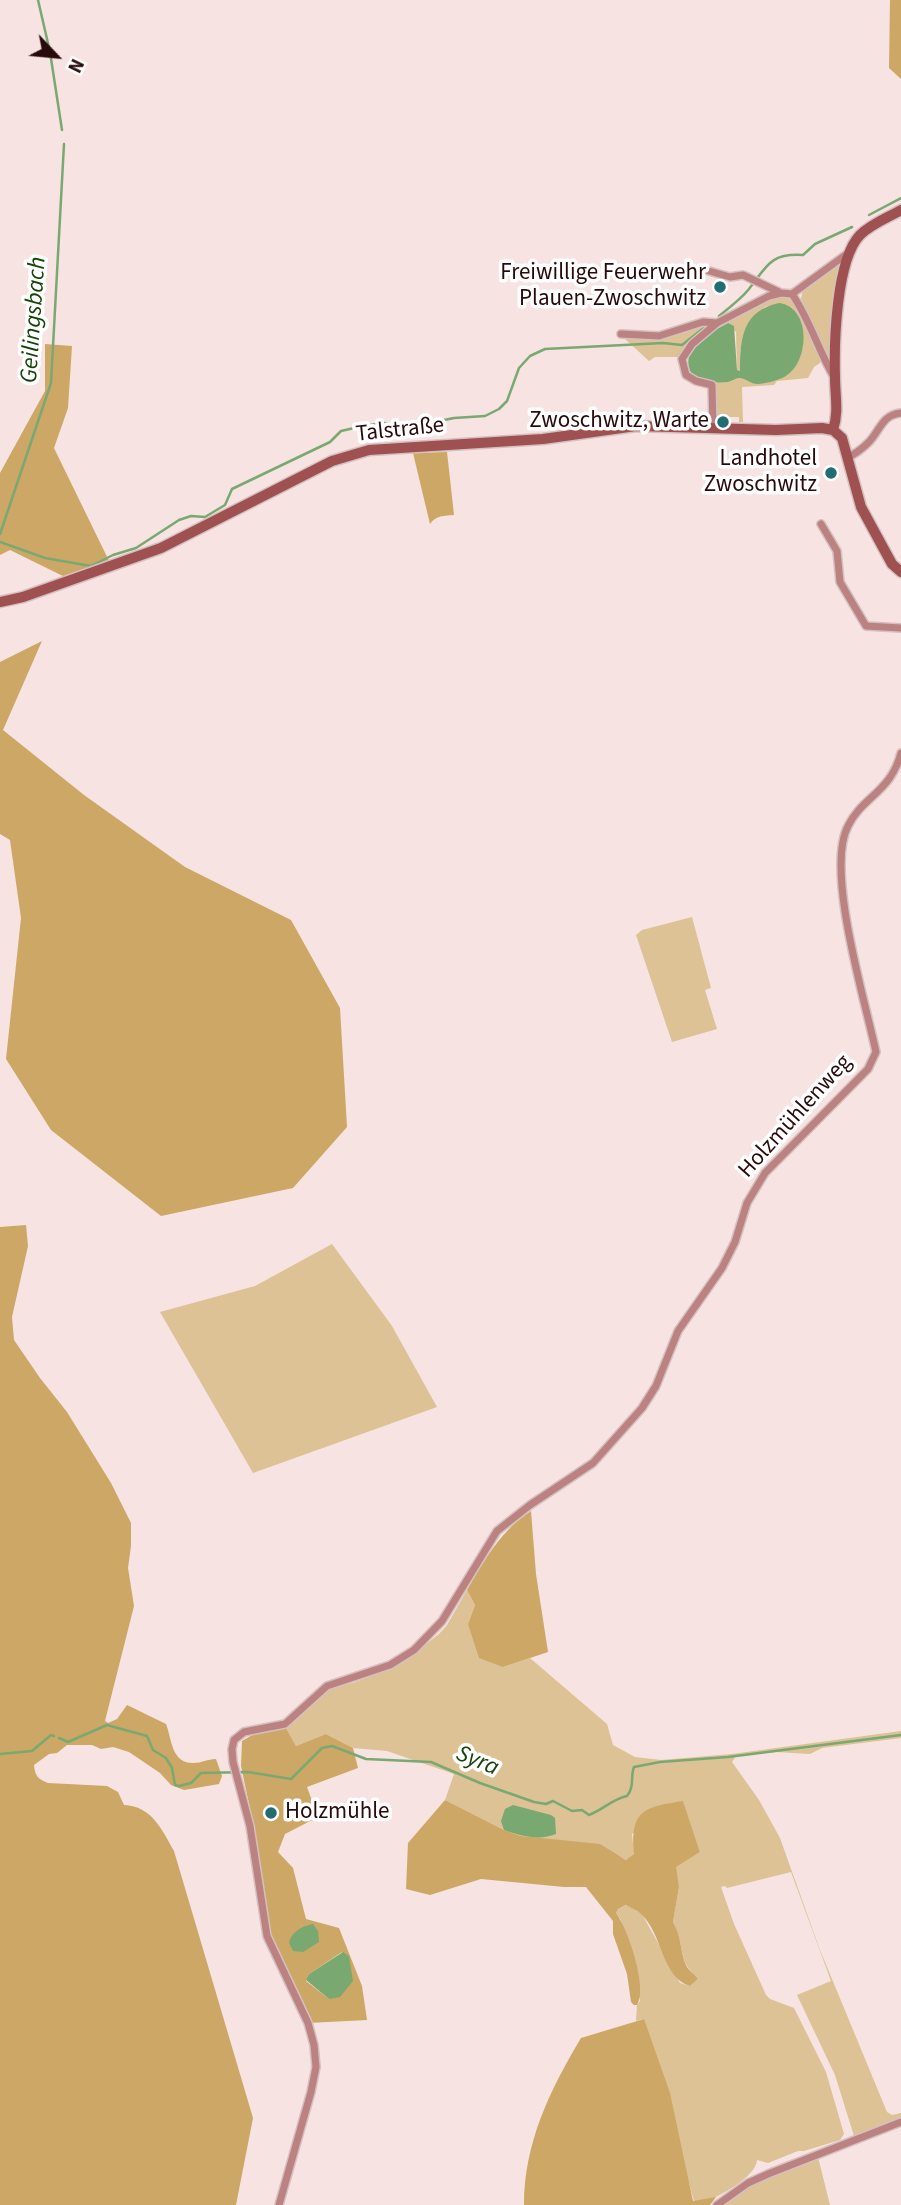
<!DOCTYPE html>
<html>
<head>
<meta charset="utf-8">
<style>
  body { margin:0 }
  #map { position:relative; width:901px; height:2205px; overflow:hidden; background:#f6e3e2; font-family:"Source Sans 3",sans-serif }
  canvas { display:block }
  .north { position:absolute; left:21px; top:21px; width:70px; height:70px; -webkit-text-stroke:5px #fff; paint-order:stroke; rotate:116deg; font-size:19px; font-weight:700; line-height:28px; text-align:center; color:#290a0b }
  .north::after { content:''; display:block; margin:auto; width:24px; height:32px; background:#290a0b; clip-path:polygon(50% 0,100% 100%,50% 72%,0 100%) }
</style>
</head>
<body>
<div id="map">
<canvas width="901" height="2205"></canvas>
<div class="north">N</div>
</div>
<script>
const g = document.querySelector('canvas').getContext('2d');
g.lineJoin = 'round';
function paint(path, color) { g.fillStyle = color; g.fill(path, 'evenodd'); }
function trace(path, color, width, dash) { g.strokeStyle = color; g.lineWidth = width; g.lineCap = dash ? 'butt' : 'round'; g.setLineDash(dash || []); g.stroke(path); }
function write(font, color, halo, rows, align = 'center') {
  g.font = font + ' "Source Sans 3",sans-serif'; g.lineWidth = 7; g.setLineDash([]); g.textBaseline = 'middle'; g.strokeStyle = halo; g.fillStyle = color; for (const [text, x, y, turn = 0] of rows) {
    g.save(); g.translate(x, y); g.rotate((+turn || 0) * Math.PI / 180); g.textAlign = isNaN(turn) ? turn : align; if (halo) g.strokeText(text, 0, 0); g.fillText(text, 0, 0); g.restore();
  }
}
paint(new Path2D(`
  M836 265 840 267 832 360 830 362 825 356 801 299 803 289Z
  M778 296 788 297 794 301 821 358 820 363 814 367 808 378 777 381 774 385 742 387 743 422H739V417H715L714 381 725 383 735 378 793 369 803 347 767 306C741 323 740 341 740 371L737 370 736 332 728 323 715 330 731 318Z
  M705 325 707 329 690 340 680 357H655L649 361 625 339Z
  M692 917 711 988 705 990 717 1029 672 1042 636 935 642 930Z
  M332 1244 392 1326 437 1407 253 1473 160 1312 255 1286Z
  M467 1590 475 1605 468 1624 503 1667 530 1658 607 1724 613 1745 635 1757 661 1760 732 1754 901 1731V1738L822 1748 810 1754 776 1752 736 1756 732 1762 759 1800 780 1838 820 1950 887 2112 892 2115 901 2113V2117L857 2137 854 2136 835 2075 797 1995 831 1981 791 1872 727 1888 725 1886 721 1887 734 1924 766 1995 770 1999 794 2008 826 2072 844 2134 840 2140 804 2151H798L768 2163 757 2160C756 2175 729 2190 716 2197 710 2200 700 2200 694 2201L643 2019 636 2021 637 2005 640 2001 621 1920 616 1913 618 1909 627 1905 642 1914 680 1983 690 1986 698 1979C695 1974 690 1972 687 1966 679 1951 683 1939 673 1922L679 1887 675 1867 700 1852 683 1802 632 1834 634 1854 627 1860 617 1855 521 1836 504 1830 445 1800 454 1774 387 1751 353 1748 326 1734 296 1746 286 1728 335 1684 353 1683 401 1664 439 1634 447 1625Z
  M818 2157 830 2205H723L749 2186Z`), '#dcc295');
paint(new Path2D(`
  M890 0H901V79L889 68Z
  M45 344 72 346 68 408 54 448 111 565 69 579 10 550 0 555V473L45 391Z
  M447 452 454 515C444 516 436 515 430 524L413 453Z
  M42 641 3 730 84 795 185 867 291 920 340 1008 347 1127 293 1188 161 1216 51 1130 6 1059 21 918 10 840 0 834V662Z
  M26 1225 28 1246 12 1317 14 1340 40 1378 67 1412 111 1483 131 1523V1546L128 1568 134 1606 105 1721 108 1723 117 1719 127 1705 166 1724C172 1739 171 1763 193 1763 202 1763 207 1759 216 1759L222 1776 219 1784 184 1790 171 1785 160 1773 129 1752 113 1747 101 1749 92 1745H67L57 1753 49 1754 34 1765C35 1776 38 1779 48 1783L107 1786 118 1792 124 1805C152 1806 162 1830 174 1851L253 2118 236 2205H0V1227Z
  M531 1511 536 1574 548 1652 503 1667 479 1658 468 1624 475 1605 467 1590C484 1561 501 1530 531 1511Z
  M286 1728 296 1746 326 1734 353 1748 358 1768 307 1787 318 1817 285 1834 278 1852 293 1868 306 1919 339 1928 362 1986 367 2020 308 2023 267 1936 254 1828 241 1766 242 1741 261 1730ZM342 1952 329 1999 306 1981 309 1974Z
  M445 1800 504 1830 521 1836 600 1844 626 1860 634 1854C630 1810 644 1807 683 1801L700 1852 676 1867 679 1887 673 1922C683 1939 679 1951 687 1967 690 1972 695 1974 698 1979L690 1986C661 1977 663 1934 641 1914 637 1910 631 1908 626 1905L618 1909 616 1913C628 1929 648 1988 637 2005H634L631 2002 627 1974 613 1934V1921L586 1887H564L481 1879 430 1895 406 1889 408 1843Z
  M644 2019 670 2093 693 2201 716 2197 710 2205H524C524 2143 550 2090 581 2038Z`), '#cda765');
paint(new Path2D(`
  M779 303C812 307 810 364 784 377 779 380 764 384 758 384 750 384 745 377 738 378 734 379 732 381 728 382 719 384 705 380 696 379 687 370 687 363 690 351L715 330 728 323 734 326 737 370 740 371C740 339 742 311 779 303Z
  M513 1805 551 1815 555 1818 556 1834C539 1841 521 1836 504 1830L501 1821 505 1809Z
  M313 1924 318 1931 319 1942 303 1952 293 1951 289 1943C291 1932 302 1926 313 1924Z
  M343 1952 349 1956 353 1981 340 1997 329 1999 306 1980 309 1974Z`), '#79a971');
trace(new Path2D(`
  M38 0 50 52 62 130
  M869 215 901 198
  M719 316C729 308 741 299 749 289 767 266 770 253 803 255L815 244 852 227
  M0 534 51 383 64 144
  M0 542 45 558 91 566 113 555 136 548 179 520 191 516 205 517 225 505 232 489 330 442 341 431 363 426 384 423 410 427 454 418 485 416 499 409 507 401 519 368 530 356 545 349 663 343 682 345 705 327
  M59 1738 68 1742 107 1725 147 1736 153 1750 166 1758 172 1768 175 1785 179 1786 191 1783 201 1773 248 1772 291 1779 322 1748 332 1746 366 1759 431 1762 480 1783 534 1802 546 1804 553 1801 572 1811 582 1810 589 1815C603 1810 612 1799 627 1796 635 1786 630 1777 634 1767L660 1762 728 1757 901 1735
  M0 1754 32 1751 51 1735 54 1736`), '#79a971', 2.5);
const street = new Path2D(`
  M683 270 702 269 730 277 743 275 779 292
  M792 294C810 320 818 350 834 377
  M621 334 659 336 703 322 717 323 769 296 781 293 792 294 851 251
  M713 428 712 385 696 381 686 375 682 359 692 344 717 323
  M847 458C855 454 862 449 869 442 881 429 882 415 901 413
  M821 524 837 551 840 582 866 626 901 628
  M279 2205 311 2092 316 2067 314 2045 308 2023 267 1936 250 1826 233 1762 232 1749 234 1740 244 1732 285 1724 327 1686 390 1665 414 1650 442 1621 497 1531 530 1505 593 1463 642 1408 656 1386 678 1331 722 1268 735 1242 747 1203 765 1173 868 1069 876 1052C865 1000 825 870 848 826 862 797 891 792 901 753
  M717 2205 748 2183 768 2174 901 2122`);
const secondary = new Path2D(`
  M833 430C839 412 835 396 835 377 834 343 836 260 860 235 871 224 887 218 901 210
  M0 602 23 597 161 548 332 461 369 450 543 439 636 426 776 430 822 428 833 430 842 438 861 507 892 564 901 572`);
trace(street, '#d5c0c0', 10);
trace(secondary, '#d5c0c0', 13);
trace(street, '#bb8281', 7);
trace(secondary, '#9f5050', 10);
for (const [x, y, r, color] of [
  [720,287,7,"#226d72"],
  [723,422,7,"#226d72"],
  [831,473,7,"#226d72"],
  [271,1813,7,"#226d72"]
]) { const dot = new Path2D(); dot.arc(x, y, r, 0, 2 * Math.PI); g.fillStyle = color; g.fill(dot); trace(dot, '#fff', 2.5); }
write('23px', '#290a0b', '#fff', [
  ["Freiwillige Feuerwehr",706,274],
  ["Plauen-Zwoschwitz",706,300],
  ["Zwoschwitz, Warte",709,422],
  ["Landhotel",817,460],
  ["Zwoschwitz",817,486],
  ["Holzmühle",285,1813,"left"]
], 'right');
write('23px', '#290a0b', '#fff', [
  ["Talstraße",400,431,-6],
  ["Holzmühlenweg",796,1117,-48]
]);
write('italic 24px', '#134308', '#fff', [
  ["Geilingsbach",35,320,-86],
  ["Syra",477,1762,22]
]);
</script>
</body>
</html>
